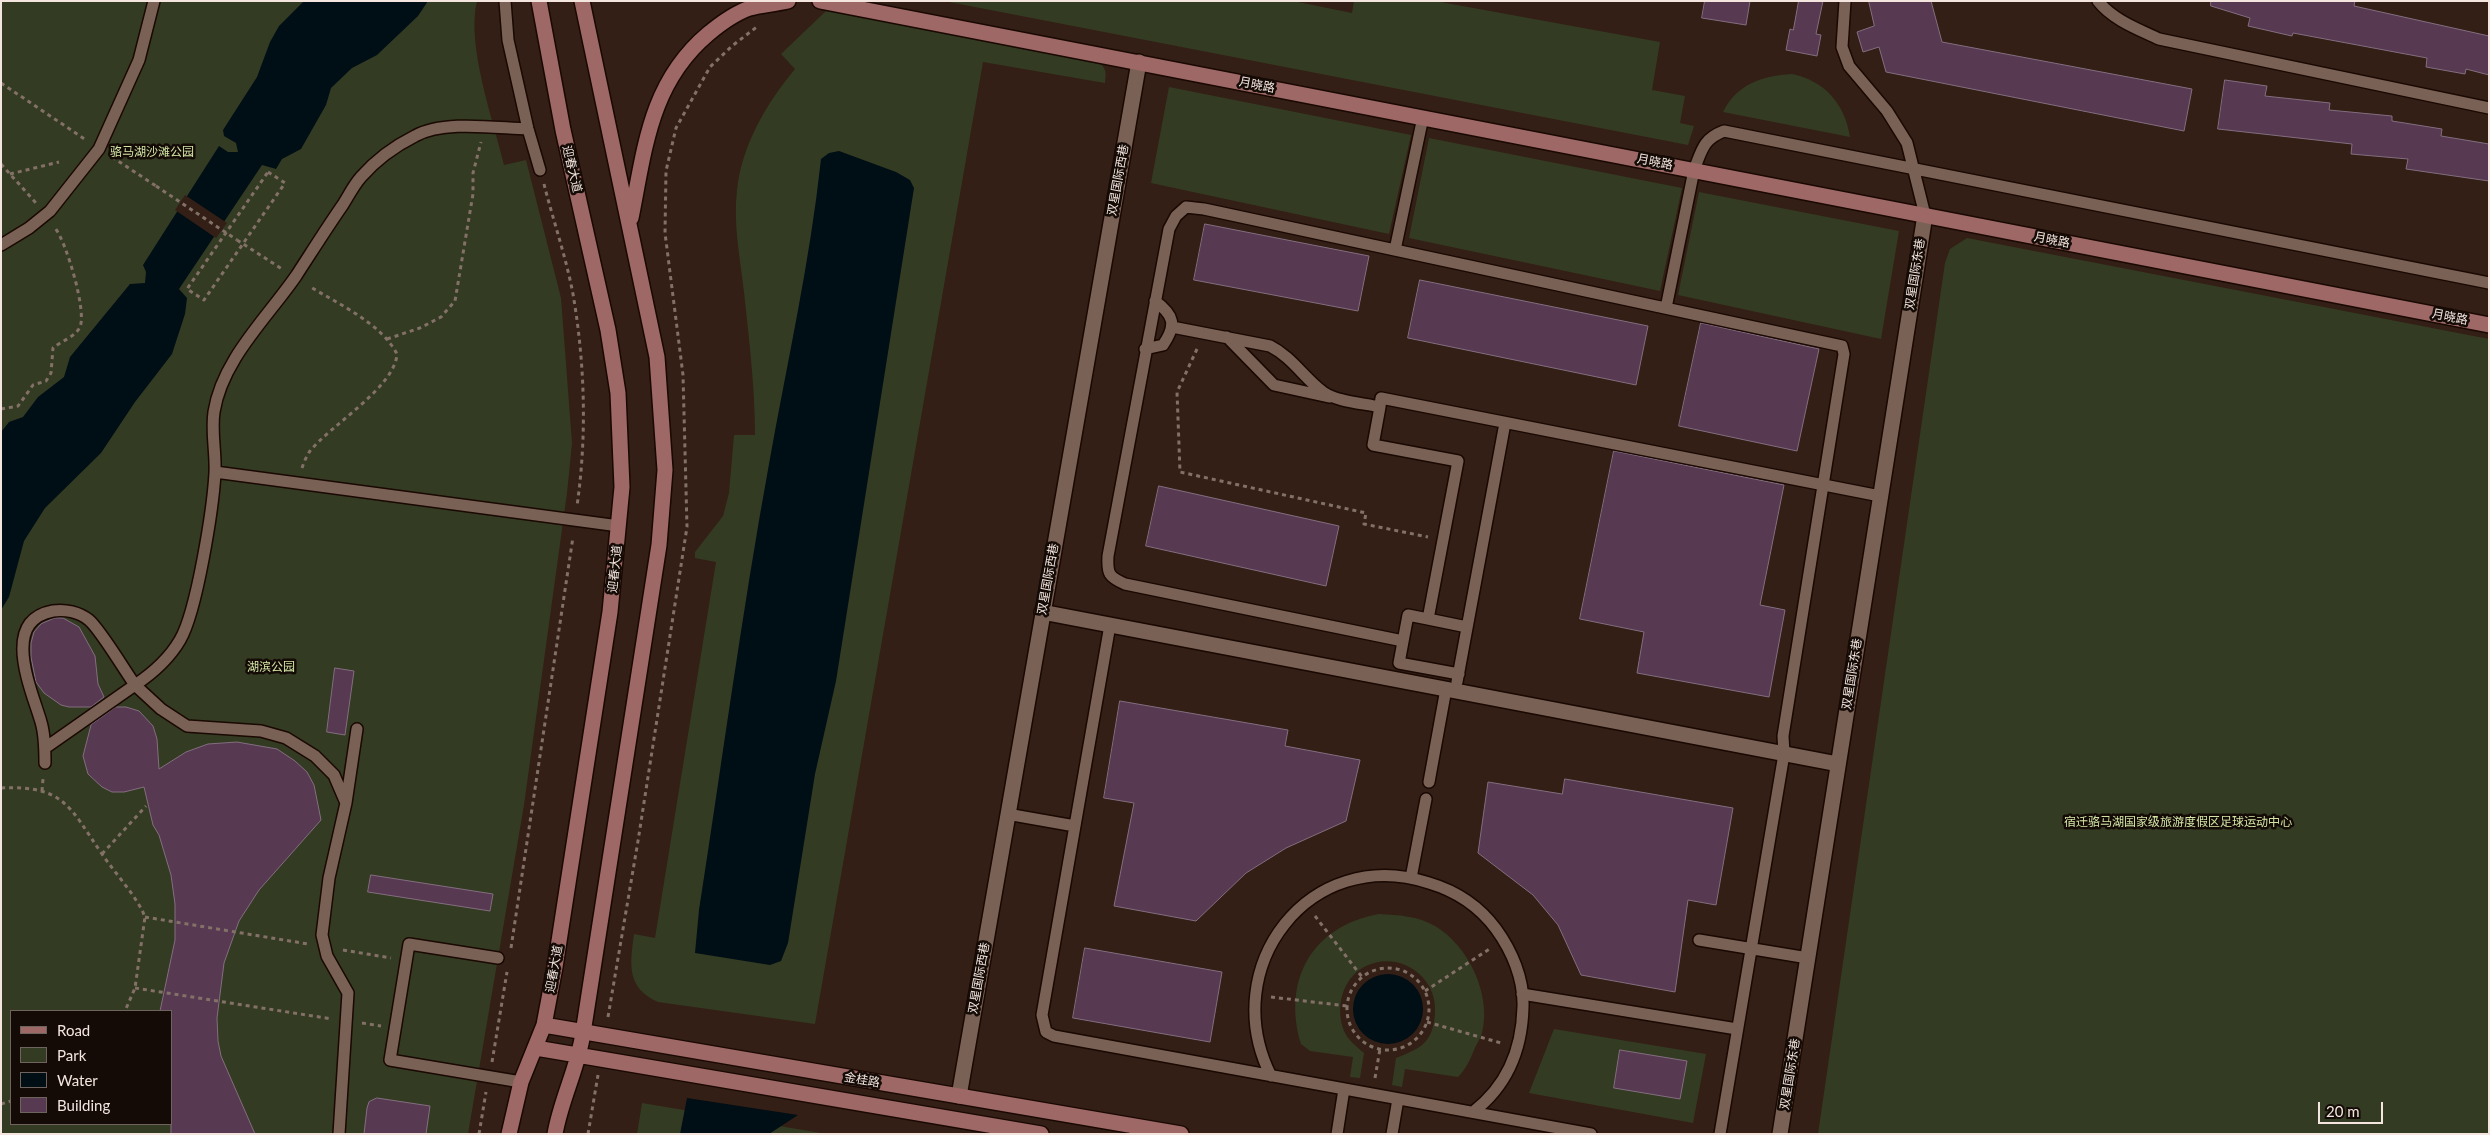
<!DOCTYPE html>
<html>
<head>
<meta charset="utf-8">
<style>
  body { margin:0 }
  #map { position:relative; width:2490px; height:1135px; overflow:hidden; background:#331f15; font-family:Lato,sans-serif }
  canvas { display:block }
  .frame { position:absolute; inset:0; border:2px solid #f4e6df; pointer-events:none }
  .legend { position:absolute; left:10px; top:1010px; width:162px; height:115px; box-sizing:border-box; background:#140b07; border:1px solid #6e635d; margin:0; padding:6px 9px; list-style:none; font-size:15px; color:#f4e6df }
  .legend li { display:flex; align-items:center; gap:10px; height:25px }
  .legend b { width:25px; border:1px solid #6e635d }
  .scale { position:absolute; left:2318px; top:1102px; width:65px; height:22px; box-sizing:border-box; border:2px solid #f4e6df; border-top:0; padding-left:6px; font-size:15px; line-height:18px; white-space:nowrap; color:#f4e6df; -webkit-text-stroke:4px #140b07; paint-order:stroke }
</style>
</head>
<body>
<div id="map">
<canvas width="2490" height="1135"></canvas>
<div class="frame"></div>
<ul class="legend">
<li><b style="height:6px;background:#9d6866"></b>Road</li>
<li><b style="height:14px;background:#343b23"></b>Park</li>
<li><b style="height:14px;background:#000e16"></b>Water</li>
<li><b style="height:14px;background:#573952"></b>Building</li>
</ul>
<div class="scale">20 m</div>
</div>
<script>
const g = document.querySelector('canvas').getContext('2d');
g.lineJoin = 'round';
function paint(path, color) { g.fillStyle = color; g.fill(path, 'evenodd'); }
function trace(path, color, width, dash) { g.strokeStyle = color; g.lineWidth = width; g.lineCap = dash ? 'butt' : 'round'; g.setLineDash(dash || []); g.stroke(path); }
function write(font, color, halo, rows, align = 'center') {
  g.font = font + ' Lato,"Noto Sans SC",sans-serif'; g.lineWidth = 5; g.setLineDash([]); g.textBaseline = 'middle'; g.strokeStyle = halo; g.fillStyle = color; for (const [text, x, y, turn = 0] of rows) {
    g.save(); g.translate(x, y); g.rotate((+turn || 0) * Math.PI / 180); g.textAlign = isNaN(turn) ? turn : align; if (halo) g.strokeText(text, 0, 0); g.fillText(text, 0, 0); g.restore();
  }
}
paint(new Path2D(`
  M1 1H477C466 45 493 119 504 165L526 160 561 298 572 443 567 493 524 805 468 1134H1ZM11 1011H171V1124H11Z
  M944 1H1293L1352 13 1354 1H1435L1660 42 1652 90 1685 96 1680 123 1694 126 1688 145Z
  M836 8 1098 62C1107 68 1106 73 1105 83L983 62 815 1024 658 1002C626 988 630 964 634 934L655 938 716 562 695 558V552L723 516 729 493 734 435H755C755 387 749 339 744 292 740 257 733 224 737 190 742 144 767 103 795 69L781 54 826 11Z
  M1792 74C1825 81 1845 104 1850 137L1723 112C1737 84 1762 76 1792 74Z
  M1169 87 1411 135 1389 234 1151 183Z
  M1429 138 1682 188 1660 291 1409 238Z
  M1699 192 1899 231 1881 339 1678 295Z
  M1967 238 2489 339V1134H1818L1945 263 1950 249Z
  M1379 914C1398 915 1418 916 1435 926 1468 945 1492 995 1482 1033 1480 1039 1476 1045 1474 1050 1470 1060 1466 1069 1458 1077L1405 1069 1402 1087 1392 1085 1396 1058C1422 1048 1433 1042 1435 1013 1438 976 1398 949 1364 967 1342 979 1335 1008 1344 1031 1348 1040 1357 1047 1364 1053L1360 1078 1350 1077 1353 1057 1310 1051 1301 1044C1282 980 1312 926 1379 914Z
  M1554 1029 1706 1054 1693 1123 1529 1093Z
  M642 1103 827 1134H637Z`), '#343b23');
paint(new Path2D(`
  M304 1H428L418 16 377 55 352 68 331 88 326 105 301 149 282 159 276 169 262 165 179 289 187 298 185 314 172 354 135 402 101 453 45 508 24 541 9 597 1 610V432L9 422 23 417 38 397 64 377 70 357 130 284 145 283 146 272 143 265 219 146 228 152H238L236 143 224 136 223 130 257 77 270 42 279 26Z
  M839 151 896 172 910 180 914 188 836 681 815 774 788 943 781 961 770 965 695 953 699 910C722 762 742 612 769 464 787 363 810 262 821 159L829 153Z
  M1353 1009a35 35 0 1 1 70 0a35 35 0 1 1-70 0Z
  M687 1098 798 1115 769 1134H680Z`), '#000e16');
paint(new Path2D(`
  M185 195 227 223 216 238 175 210Z`), '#331f15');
const building = new Path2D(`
  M1705 1H1750L1746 25 1702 18Z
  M1799 1H1823L1816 34 1821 35 1817 56 1786 50 1790 29 1793 30Z
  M1869 1H1931L1942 42 2192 89 2184 131 1886 72 1879 47 1863 52 1857 32 1874 26Z
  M2211 1H2355L2354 6 2489 36V75L2466 69 2465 74 2426 67 2427 58 2293 33 2292 36 2248 26 2250 18 2211 6Z
  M2225 80 2267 86 2265 96 2330 103 2329 110 2392 116V121L2442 129 2441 136 2489 144V181L2406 169 2408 159 2351 154 2352 144 2218 129Z
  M1205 224 1369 256 1358 311 1194 280Z
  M1420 280 1648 326 1636 385 1408 338Z
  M1701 323 1819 349 1797 451 1679 426Z
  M1614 451 1784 485 1760 605 1785 610 1769 697 1637 673 1644 632 1580 619Z
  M1159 486 1339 526 1326 586 1146 546Z
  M55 618H63L79 627 95 656 98 684 104 697 91 707H69L61 705 44 693 36 682 31 657V643L34 632 41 624Z
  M335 668 354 671 345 735 327 732Z
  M1120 701 1288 730 1285 746 1360 760 1346 821 1286 848 1246 873 1196 921 1114 906 1134 803 1104 798Z
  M116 707H126L139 711 153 726 157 739 159 769 186 752 208 744 237 742 277 749 295 761 307 772 314 785 321 820 259 890 239 921 224 963 217 1018 218 1041 221 1056 255 1134H171V1011H160L175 940V904L171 875 159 835 153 825 144 787 124 792H112L102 787 88 774 83 756 91 725Z
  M1565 779 1733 808 1716 905 1688 900 1675 992 1581 975 1558 925 1533 895 1478 853 1488 782 1562 794Z
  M371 875 493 894 490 911 368 892Z
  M1085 948 1222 972 1210 1042 1073 1018Z
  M1620 1050 1687 1061 1680 1099 1614 1088Z
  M377 1098 430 1106 426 1134H364L367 1108 369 1102Z`);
paint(building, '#573952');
trace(building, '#836e7f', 1);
const lane = new Path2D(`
  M505 1 508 40 528 129 540 170
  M1845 1 1842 47 1849 66 1887 111 1907 143 1925 215
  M2098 1C2113 20 2138 29 2159 39L2489 108
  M1 245 29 228 50 211 99 149 139 60 154 1
  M1395 250 1423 117
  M1666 308 1694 170C1702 150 1703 139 1724 131L2489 283
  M1172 327 1270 346C1292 357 1304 378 1323 392 1338 402 1362 403 1380 407L1381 398 1880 496
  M1227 337 1274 385 1329 397
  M1145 349 1163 345C1177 325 1174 315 1155 301
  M1380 407 1373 445 1458 461 1428 619 1408 615 1399 663 1459 674
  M215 472 619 526
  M1428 619 1467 627
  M1110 625 1042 1015 1046 1032 1054 1036 1591 1134
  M1403 641 1125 584C1109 577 1107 574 1108 556L1169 229 1176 216 1186 207 1204 209 1842 346 1844 354 1783 736 1784 754 1720 1134
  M1457 682 1505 423
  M45 748 135 685 161 709 187 726 261 731 286 738 315 756 334 775 346 803 329 878 322 935 327 956 348 993 339 1134
  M45 763C45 750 45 735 41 722 31 688 0 621 53 611 65 609 79 612 89 620 100 629 125 671 135 685 153 673 169 659 180 640 197 611 213 508 215 473 216 452 211 432 214 412 222 360 267 318 296 276 311 253 326 229 342 206 348 197 353 186 361 177 375 161 395 146 415 136 444 120 495 128 528 129
  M1429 782 1446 689
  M346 803 357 729
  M1007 814 1075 826
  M1411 878 1426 799
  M1699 940 1808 958
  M498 958 409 944 390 1060 521 1082
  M1522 994 1737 1029
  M1271 1076C1216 967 1310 844 1429 883 1456 891 1479 906 1496 929 1512 951 1524 979 1523 1007 1522 1049 1507 1086 1473 1112
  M1337 1134 1344 1089
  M1392 1134 1398 1099`);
const street = new Path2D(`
  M1042 612 1838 764
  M959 1096 1139 62
  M1780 1134 1925 215`);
const secondary = new Path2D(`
  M820 1 2489 325
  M631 218C645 148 650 83 708 34 720 24 735 13 750 8 762 5 775 4 788 1
  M544 1025 1181 1134
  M536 1048 1041 1134
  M509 1134 521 1082 544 1025 555 967 610 612 622 487 618 393 608 330 563 130 539 1
  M555 1134C561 1099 578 1068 583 1033L659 545 665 470 657 357 582 1`);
trace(lane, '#1a0802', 14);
trace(street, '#1a0802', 18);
trace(secondary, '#1a0802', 18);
trace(new Path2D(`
  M1 83 86 140
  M112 157 156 186
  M1 164 36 203
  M268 172 285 183 204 300 187 289Z
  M10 174 59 162
  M544 184C553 220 566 257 573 294 585 364 587 436 577 506
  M237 240 282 269
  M387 339 420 328 441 317 455 301 473 194V173L481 142
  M1197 349 1177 392 1180 472 1366 513 1364 524 1428 537
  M1 409 18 406 33 385 46 381 51 373 53 348C61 341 75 337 80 327 87 311 66 241 55 228
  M302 468C304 462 307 455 310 451 331 425 395 387 397 354 381 323 338 304 309 286
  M1 788C65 785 70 808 102 854 115 873 131 890 142 910L145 917 135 988 125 1011
  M42 791 43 779
  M102 854 146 806
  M1315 916 1362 977
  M145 917 308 944
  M511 948 573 537
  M343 950 391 958
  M1347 1009a41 41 0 1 1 82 0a41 41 0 1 1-82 0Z
  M135 988 332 1019
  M1425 991 1491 948
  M1271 997 1347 1006
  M608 1017 638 841 687 527 683 375 665 233 666 171 676 128 710 67 732 46 758 26
  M1427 1022 1501 1043
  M362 1023 381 1026
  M492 1062 507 972
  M1375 1078 1380 1049
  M1 1104 11 1101
  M479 1134 486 1092
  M588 1134 598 1075`), '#837168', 3, [4, 4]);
trace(lane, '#7a6155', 11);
trace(street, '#7a6155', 15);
trace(secondary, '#9d6866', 15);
trace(new Path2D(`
  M156 186 237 240`), '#837168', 3, [4, 4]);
write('12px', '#f4e6df', '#140b07', [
  ["月晓路",1257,85,11],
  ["月晓路",1655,162,11],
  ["迎春大道",572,169,77],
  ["双星国际西巷",1118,180,-80],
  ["月晓路",2052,240,11],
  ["双星国际东巷",1915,274,-81],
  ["月晓路",2450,317,11],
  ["迎春大道",615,569,-84],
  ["双星国际西巷",1048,579,-80],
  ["双星国际东巷",1852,674,-81],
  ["迎春大道",554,969,-80],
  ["双星国际西巷",979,978,-80],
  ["双星国际东巷",1790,1074,-81],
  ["金桂路",862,1080,10]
]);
write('12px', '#d3e6a6', '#140b07', [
  ["骆马湖沙滩公园",152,152],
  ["湖滨公园",271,667],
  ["宿迁骆马湖国家级旅游度假区足球运动中心",2178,822]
]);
</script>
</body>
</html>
